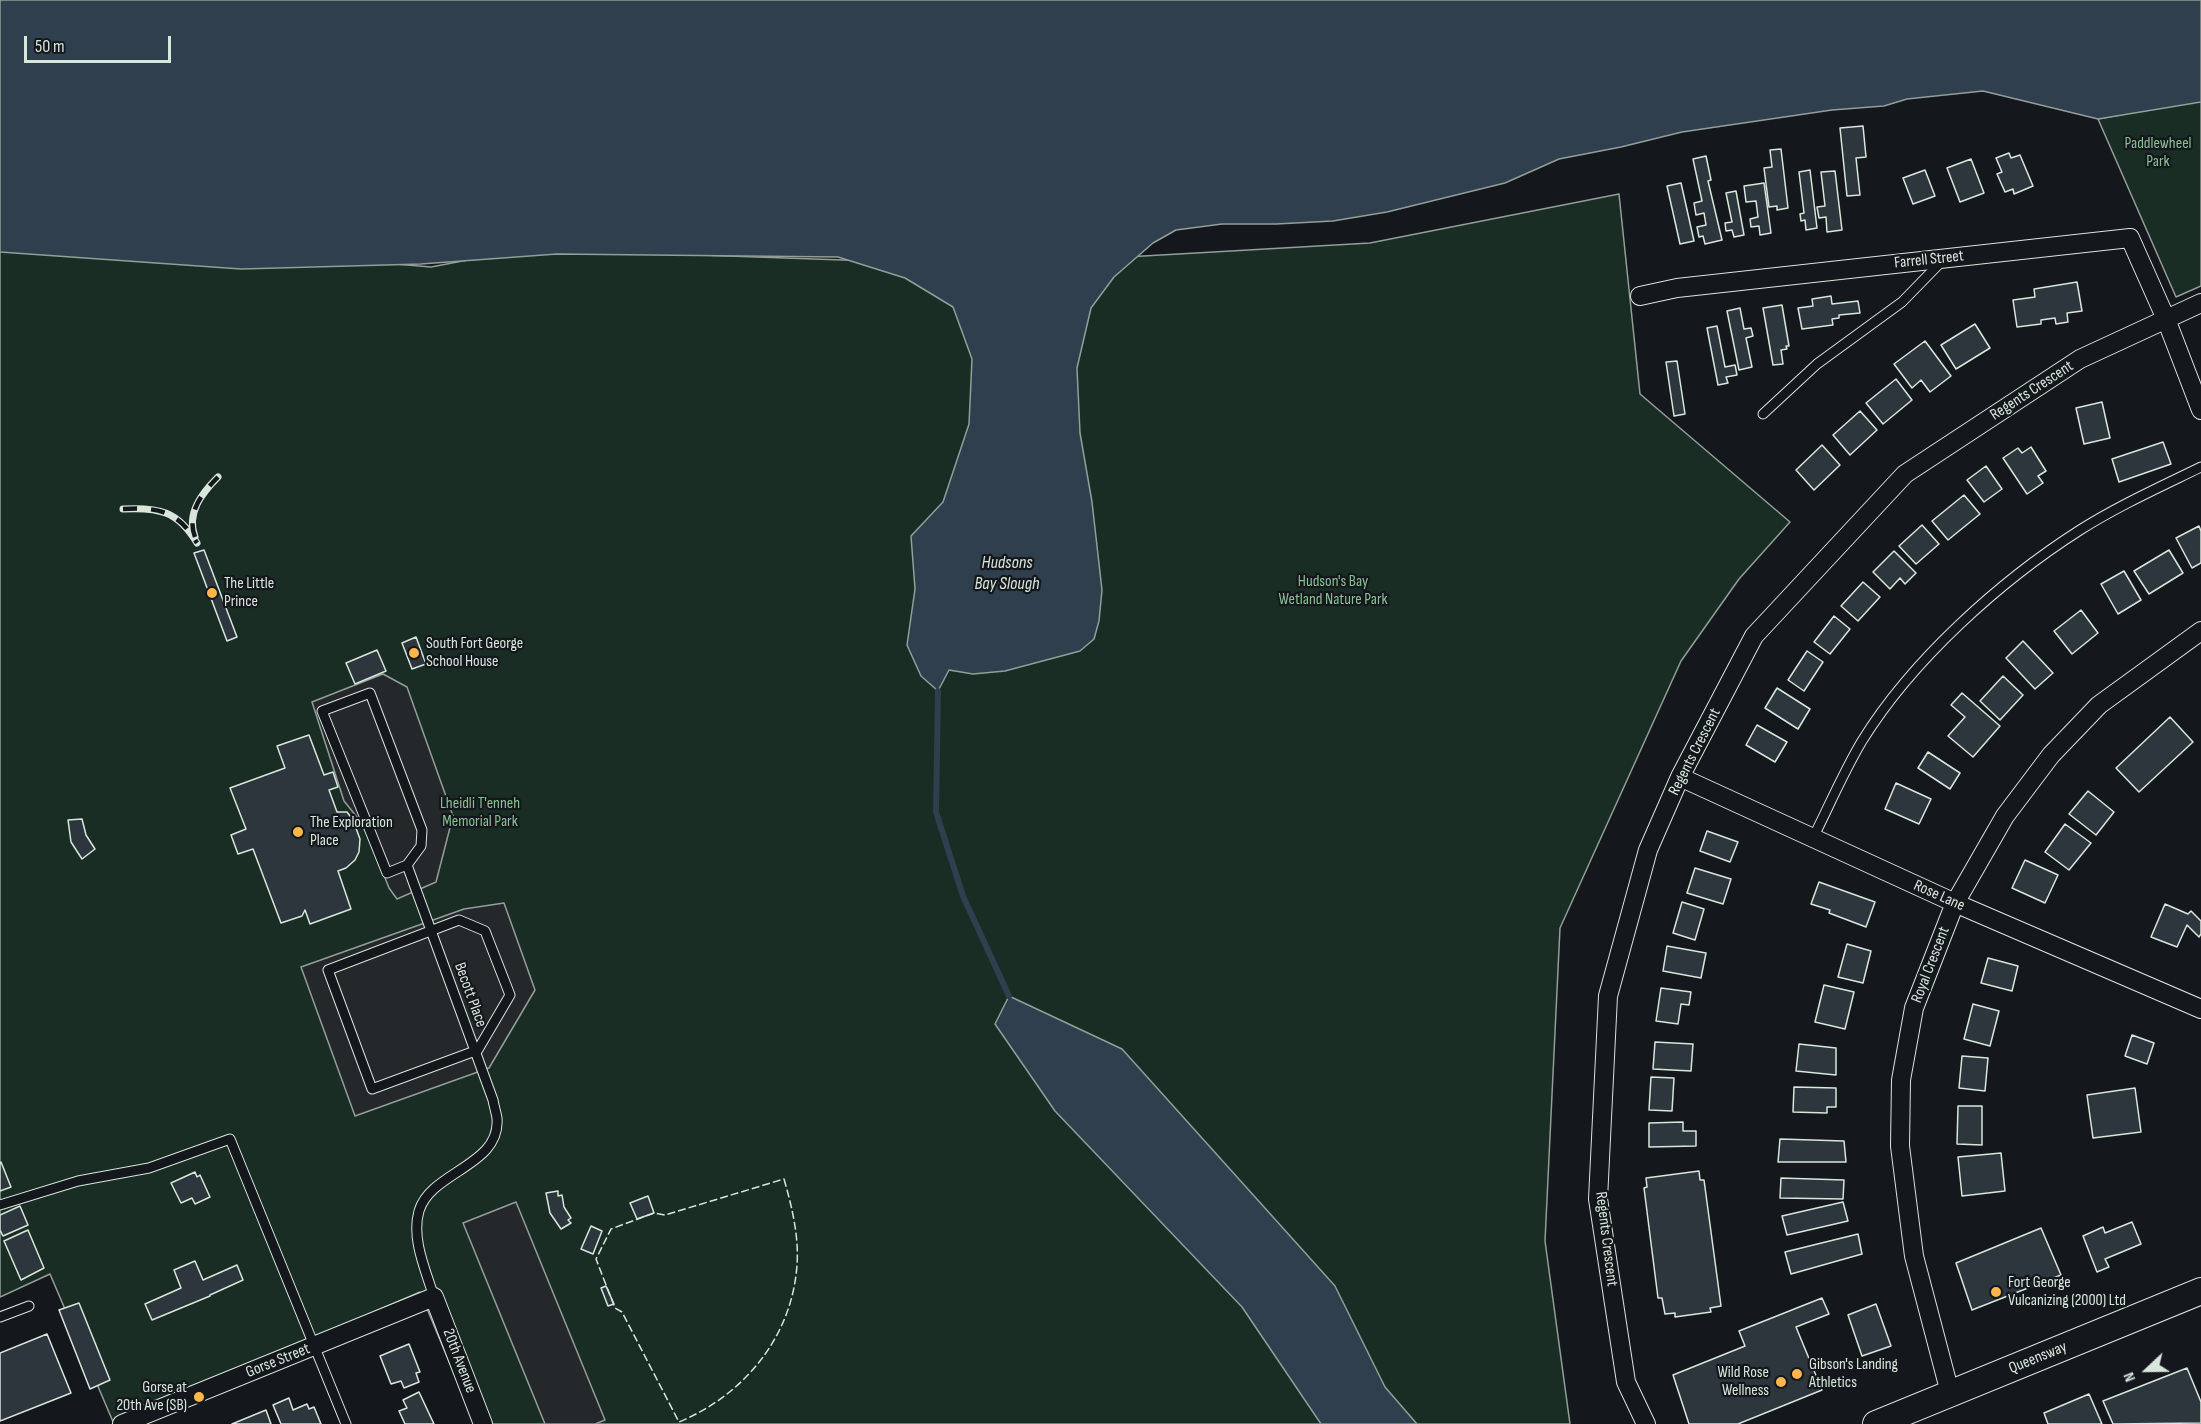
<!DOCTYPE html>
<html>
<head>
<meta charset="utf-8">
<style>
  body { margin:0 }
  #map { position:relative; width:2201px; height:1424px; overflow:hidden; background:#14181c; font-family:"Sofia Sans Condensed",sans-serif }
  canvas { display:block }
  .north { position:absolute; left:2117px; top:1340px; width:60px; height:60px; -webkit-text-stroke:4px #14181c; paint-order:stroke; rotate:248deg; font-size:16px; font-weight:700; line-height:24px; text-align:center; color:#d8e6dc }
  .north::after { content:''; display:block; margin:auto; width:21px; height:27px; background:#d8e6dc; clip-path:polygon(50% 0,100% 100%,50% 72%,0 100%) }
  .scale { position:absolute; left:24px; top:36px; width:147px; height:27px; box-sizing:border-box; border:3px solid #d8e6dc; border-top:0; padding-left:8px; font-size:18px; line-height:21px; white-space:nowrap; color:#d8e6dc; -webkit-text-stroke:4px #14181c; paint-order:stroke }
</style>
</head>
<body>
<div id="map">
<canvas width="2201" height="1424"></canvas>
<div class="north">N</div>
<div class="scale">50 m</div>
</div>
<script>
const g = document.querySelector('canvas').getContext('2d');
g.lineJoin = 'round';
function paint(path, color) { g.fillStyle = color; g.fill(path, 'evenodd'); }
function trace(path, color, width, dash) { g.strokeStyle = color; g.lineWidth = width; g.lineCap = dash ? 'butt' : 'round'; g.setLineDash(dash || []); g.stroke(path); }
function write(font, color, halo, rows, align = 'center') {
  g.font = font + ' "Sofia Sans Condensed",sans-serif'; g.lineWidth = 4.5; g.setLineDash([]); g.textBaseline = 'middle'; g.strokeStyle = halo; g.fillStyle = color; for (const [text, x, y, turn = 0] of rows) {
    g.save(); g.translate(x, y); g.rotate((+turn || 0) * Math.PI / 180); g.textAlign = isNaN(turn) ? turn : align; if (halo) g.strokeText(text, 0, 0); g.fillText(text, 0, 0); g.restore();
  }
}
const green = new Path2D(`
  M2195 101 2201 102V286L2176 297 2098 119Z
  M1619 194 1640 394 1790 522 1739 579 1681 661 1560 928 1545 1241 1570 1424H475L420 1292 114 1424 50 1274 0 1297V243L88 238 431 267 526 249 987 265 1370 243Z`);
paint(green, '#1a2d24');
trace(green, '#939e99', 1.5);
const parking = new Path2D(`
  M383 674 407 687 453 816 436 882 397 899 389 888 365 827 344 801 312 702Z
  M504 903 535 990 489 1068 355 1116 301 967 464 909Z
  M516 1202 605 1420 595 1424H545L463 1223Z`);
paint(parking, '#24282b');
trace(parking, '#939e99', 1.5);
const water = new Path2D(`
  M0 0H2201V102L2098 119 1983 91 1907 99 1884 106 1832 110 1682 132 1621 147 1559 159 1505 183 1387 212 1333 221 1276 224H1222L1176 230 1153 243 1114 277 1091 308 1077 368 1080 433 1092 502 1102 590 1099 621 1094 639 1080 651 1005 671 973 674 949 670 938 691 921 676 907 645 915 589 911 536 943 502 969 424 972 359 953 307 905 278 838 257 557 254 421 264 241 269 0 252Z
  M1009 996 1122 1049 1335 1286 1385 1387 1417 1424H1321L1242 1307 1055 1111 995 1024Z`);
paint(water, '#2f3f4d');
trace(water, '#939e99', 1.5);
trace(new Path2D(`
  M938 691 936 812 963 896 1009 996`), '#2f3f4d', 6);
const building = new Path2D(`
  M1863 126 1866 157 1856 158 1860 195 1847 196 1840 128Z
  M1781 149 1788 208 1777 210V206L1769 207 1764 168 1772 167 1770 150Z
  M2009 153 2011 158 2020 155 2033 186 2014 194 2013 189 2005 192 1997 174 2002 172 1996 158Z
  M1706 156 1711 180 1708 181 1722 240 1705 244 1703 236 1699 237 1697 227 1706 225 1704 213 1696 215 1694 203 1702 201 1693 159Z
  M1971 159 1984 193 1960 202 1947 168Z
  M1810 170 1817 228 1806 230 1805 220 1801 221 1800 214 1804 213 1799 172Z
  M1925 170 1935 196 1913 204 1903 178Z
  M1835 171 1842 230 1827 232 1826 217 1819 218 1817 207 1825 206 1821 172Z
  M1681 183 1694 241 1680 244 1667 186Z
  M1764 183 1771 233 1760 235 1759 226 1751 227 1750 219 1758 217 1756 201 1746 202 1744 186Z
  M1736 191 1744 235 1734 237 1732 230 1726 231 1725 223 1732 222 1726 193Z
  M2077 282 2082 311 2067 313 2068 322 2056 324 2055 318 2041 320V324L2017 327 2013 300 2035 297 2034 289Z
  M1831 296 1832 304 1858 301 1860 313 1839 315V318L1832 319 1833 325 1802 329 1798 308 1813 306 1812 299Z
  M1782 305 1789 346H1786L1787 349 1781 350 1783 364 1773 365 1763 308Z
  M1740 308 1744 329 1751 328 1753 336 1746 338 1752 367 1739 370 1727 311Z
  M1975 324 1990 348 1956 369 1941 345Z
  M1717 326 1725 367 1735 365 1737 375 1726 377 1728 383 1718 385 1707 328Z
  M1925 341 1951 376 1930 392 1921 380 1912 388 1894 364Z
  M1677 361 1685 414 1674 416 1666 362Z
  M1896 379 1912 400 1883 424 1866 403Z
  M2102 402 2110 438 2084 444 2076 408Z
  M1860 411 1877 430 1850 455 1833 435Z
  M2163 442 2171 464 2119 482 2112 459Z
  M1822 445 1840 465 1814 490 1796 470Z
  M2031 447 2046 471 2038 476 2043 483 2027 494 2003 458 2018 448 2022 453Z
  M1986 466 2002 489 1984 502 1967 480Z
  M1964 495 1980 514 1948 540 1932 521Z
  M1922 525 1939 544 1916 564 1899 546Z
  M2199 526 2201 531V563L2192 568 2176 538Z
  M204 550 237 637 227 641 194 553Z
  M2169 550 2183 573 2149 594 2134 571Z
  M1894 551 1916 573 1905 584 1900 578 1890 589 1873 572Z
  M2124 571 2141 600 2118 614 2101 584Z
  M1863 582 1880 597 1858 621 1841 606Z
  M2081 610 2098 633 2072 654 2054 631Z
  M1834 616 1850 629 1830 654 1814 642Z
  M416 637 426 664 412 669 402 643Z
  M2023 641 2053 673 2035 689 2006 658Z
  M377 650 386 671 355 684 346 663Z
  M1807 651 1823 662 1804 691 1788 680Z
  M2003 676 2023 695 2000 720 1980 701Z
  M1777 688 1810 709 1798 729 1765 708Z
  M1962 693 2000 726 1973 757 1948 736 1965 717 1951 705Z
  M2170 717 2193 742 2139 792 2116 768Z
  M1757 725 1787 742 1775 762 1746 745Z
  M309 735 324 775 333 772 338 787 329 790 337 812H347L353 820 360 839 359 852 355 860 346 868 338 871 351 909 310 924 305 910 302 916 281 923 253 849 238 854 231 835 246 829 230 788 285 768 277 746Z
  M1928 752 1960 773 1950 789 1918 768Z
  M1896 783 1931 799 1919 824 1885 809Z
  M2088 791 2114 812 2096 835 2069 814Z
  M82 819 86 835 95 849 82 859 71 842 68 820Z
  M2065 824 2091 843 2069 870 2045 852Z
  M1707 831 1738 842 1730 862 1700 851Z
  M2025 860 2058 875 2045 903 2012 888Z
  M1695 868 1731 879 1723 904 1687 893Z
  M1819 882 1875 902 1866 927 1829 913 1830 910 1811 904Z
  M1682 902 1704 909 1695 940 1673 933Z
  M2165 904 2188 914 2191 911 2201 921V934L2199 937 2187 925 2177 947 2151 937Z
  M1847 944 1871 951 1863 983 1838 977Z
  M1667 946 1706 953 1701 978 1663 971Z
  M1988 958 2018 966 2012 991 1981 983Z
  M1824 985 1854 992 1845 1029 1815 1022Z
  M1661 988 1691 992 1689 1005 1681 1004 1678 1024 1656 1021Z
  M1973 1004 1999 1011 1990 1046 1964 1039Z
  M2132 1035 2154 1043 2147 1064 2125 1056Z
  M1655 1042 1693 1044 1691 1071 1653 1069Z
  M1799 1044 1836 1048V1075L1796 1071Z
  M1962 1056 1988 1058 1985 1091 1959 1088Z
  M1651 1077 1674 1078 1672 1111 1649 1110Z
  M1794 1087 1836 1088V1107H1827V1113L1793 1112Z
  M2135 1088 2141 1132 2093 1138 2087 1095Z
  M1958 1106H1982V1145L1957 1144Z
  M1683 1122V1131H1696V1146L1649 1147V1123Z
  M1780 1139 1844 1141 1846 1162H1778Z
  M2001 1153 2005 1191 1962 1196 1958 1157Z
  M1 1162 11 1187 0 1191V1163Z
  M1699 1171 1700 1180H1704L1721 1306 1710 1308 1711 1312 1675 1317V1313L1665 1314 1662 1298H1658L1644 1188 1647 1187 1646 1178Z
  M195 1172 197 1177 200 1175 210 1197 195 1204 192 1198 181 1203 171 1183Z
  M1781 1178 1844 1180 1843 1199 1780 1198Z
  M558 1191V1196L562 1195 564 1207 571 1218 568 1220 571 1223 561 1229 550 1213 546 1193Z
  M648 1196 654 1213 637 1219 630 1203Z
  M1843 1202 1848 1221 1787 1235 1782 1216Z
  M20 1206 28 1225 3 1236 0 1230V1215Z
  M2132 1222 2141 1244 2105 1259 2109 1267 2097 1272 2083 1236 2103 1227 2105 1233Z
  M591 1226 602 1231 593 1254 581 1249Z
  M2041 1228 2061 1275 1972 1310 1956 1263Z
  M28 1230 44 1268 21 1280 4 1241Z
  M1858 1234 1862 1254 1791 1274 1785 1252Z
  M195 1261 203 1280 237 1265 243 1280 210 1295V1296L152 1320 145 1304 181 1288 174 1270Z
  M606 1286 614 1304 608 1306 601 1288Z
  M1822 1298 1829 1314 1796 1327 1822 1390 1738 1424H1689L1673 1375 1745 1346 1739 1331Z
  M79 1303 110 1380 90 1389 59 1310Z
  M1876 1304 1891 1346 1862 1356 1848 1315Z
  M47 1334 71 1393 0 1421V1353Z
  M409 1344 420 1372 416 1373 419 1382 404 1388 401 1381 391 1384 380 1356Z
  M2187 1368 2201 1402V1423L2113 1424 2103 1401Z
  M419 1392 434 1424H405L399 1411 407 1408 403 1400Z
  M2089 1394 2102 1424H2048L2044 1413Z
  M289 1398 293 1410 307 1404 309 1409 314 1407 321 1424H281L273 1405Z
  M266 1410 271 1424H232Z`);
paint(building, '#2c363c');
trace(building, '#d8e6dc', 1.5);
const lane = new Path2D(`
  M1763 414 1817 364 1902 302 1943 260
  M1813 838C1829 806 1844 771 1862 741 1912 660 2000 581 2080 530 2118 506 2160 487 2201 467
  M407 865 421 846 422 830 370 693 322 711 387 873 407 865 493 1100C494 1106 496 1112 497 1118 501 1166 431 1171 419 1211 411 1239 426 1271 434 1297
  M475 1051 372 1089 328 970 459 920 485 931 510 995 476 1053
  M0 1205 78 1181 149 1168 230 1139 346 1424
  M0 1317 29 1306`);
const street = new Path2D(`
  M1640 296 1677 288 2130 238 2166 319 2201 410
  M1680 777 1955 903 2201 1009
  M1950 1393 1914 1256 1900 1146 1901 1080 1914 1008 1955 903 2005 816 2051 755 2099 705 2201 631
  M122 1424 434 1297 483 1424
  M1646 1424 1626 1382 1598 1199 1608 996 1648 850 1680 777 1754 636 1905 474 2080 359 2201 303`);
const secondary = new Path2D(`
  M1876 1424 2201 1291`);
trace(lane, '#d8e6dc', 11);
trace(street, '#d8e6dc', 20);
trace(secondary, '#d8e6dc', 28);
trace(lane, '#14181c', 9);
trace(street, '#14181c', 18);
trace(secondary, '#14181c', 26);
const rail = new Path2D(`
  M123 509C159 507 178 511 197 543
  M195 537C186 513 202 493 218 477`);
trace(rail, '#d8e6dc', 7);
trace(rail, '#14181c', 4.5, [14]);
trace(new Path2D(`
  M784 1179C792 1207 799 1236 797 1265 792 1337 744 1395 679 1422L622 1312 615 1308 596 1259 611 1229 654 1213 665 1215Z`), '#d8e6dc', 1.5, [8, 3]);
for (const [x, y, r, color] of [
  [212,593,6,"#ffb74d"],
  [414,653,6,"#ffb74d"],
  [298,832,6,"#ffb74d"],
  [1996,1292,6,"#ffb74d"],
  [1797,1374,6,"#ffb74d"],
  [1781,1382,6,"#ffb74d"],
  [199,1397,6,"#ffb74d"]
]) { const dot = new Path2D(); dot.arc(x, y, r, 0, 2 * Math.PI); g.fillStyle = color; g.fill(dot); trace(dot, '#14181c', 2); }
write('16px', '#8ac095', '#14181c', [
  ["Paddlewheel",2158,144],
  ["Park",2158,162],
  ["Hudson's Bay",1333,582],
  ["Wetland Nature Park",1333,600],
  ["Lheidli T'enneh",480,804],
  ["Memorial Park",480,822]
]);
write('16px', '#d8e6dc', '#14181c', [
  ["Farrell Street",1929,260,-6],
  ["Regents Crescent",2032,391,-33],
  ["Regents Crescent",1695,752,-63],
  ["Rose Lane",1939,896,24],
  ["Royal Crescent",1931,965,-69],
  ["Becott Place",470,995,70],
  ["Regents Crescent",1606,1239,83],
  ["Queensway",2038,1358,-22],
  ["Gorse Street",278,1361,-22],
  ["20th Avenue",459,1361,69]
]);
write('16px', '#d8e6dc', '#14181c', [
  ["The Little",224,584],
  ["Prince",224,602],
  ["South Fort George",426,644],
  ["School House",426,662],
  ["The Exploration",310,823],
  ["Place",310,841],
  ["Fort George",2008,1283],
  ["Vulcanizing (2000) Ltd",2008,1301],
  ["Gibson's Landing",1809,1365],
  ["Athletics",1809,1383],
  ["Wild Rose",1769,1373,"right"],
  ["Wellness",1769,1391,"right"],
  ["Gorse at",187,1388,"right"],
  ["20th Ave (SB)",187,1406,"right"]
], 'left');
write('italic 18px', '#d8e6dc', '#14181c', [
  ["Hudsons",1007,563],
  ["Bay Slough",1007,584]
]);
</script>
</body>
</html>
